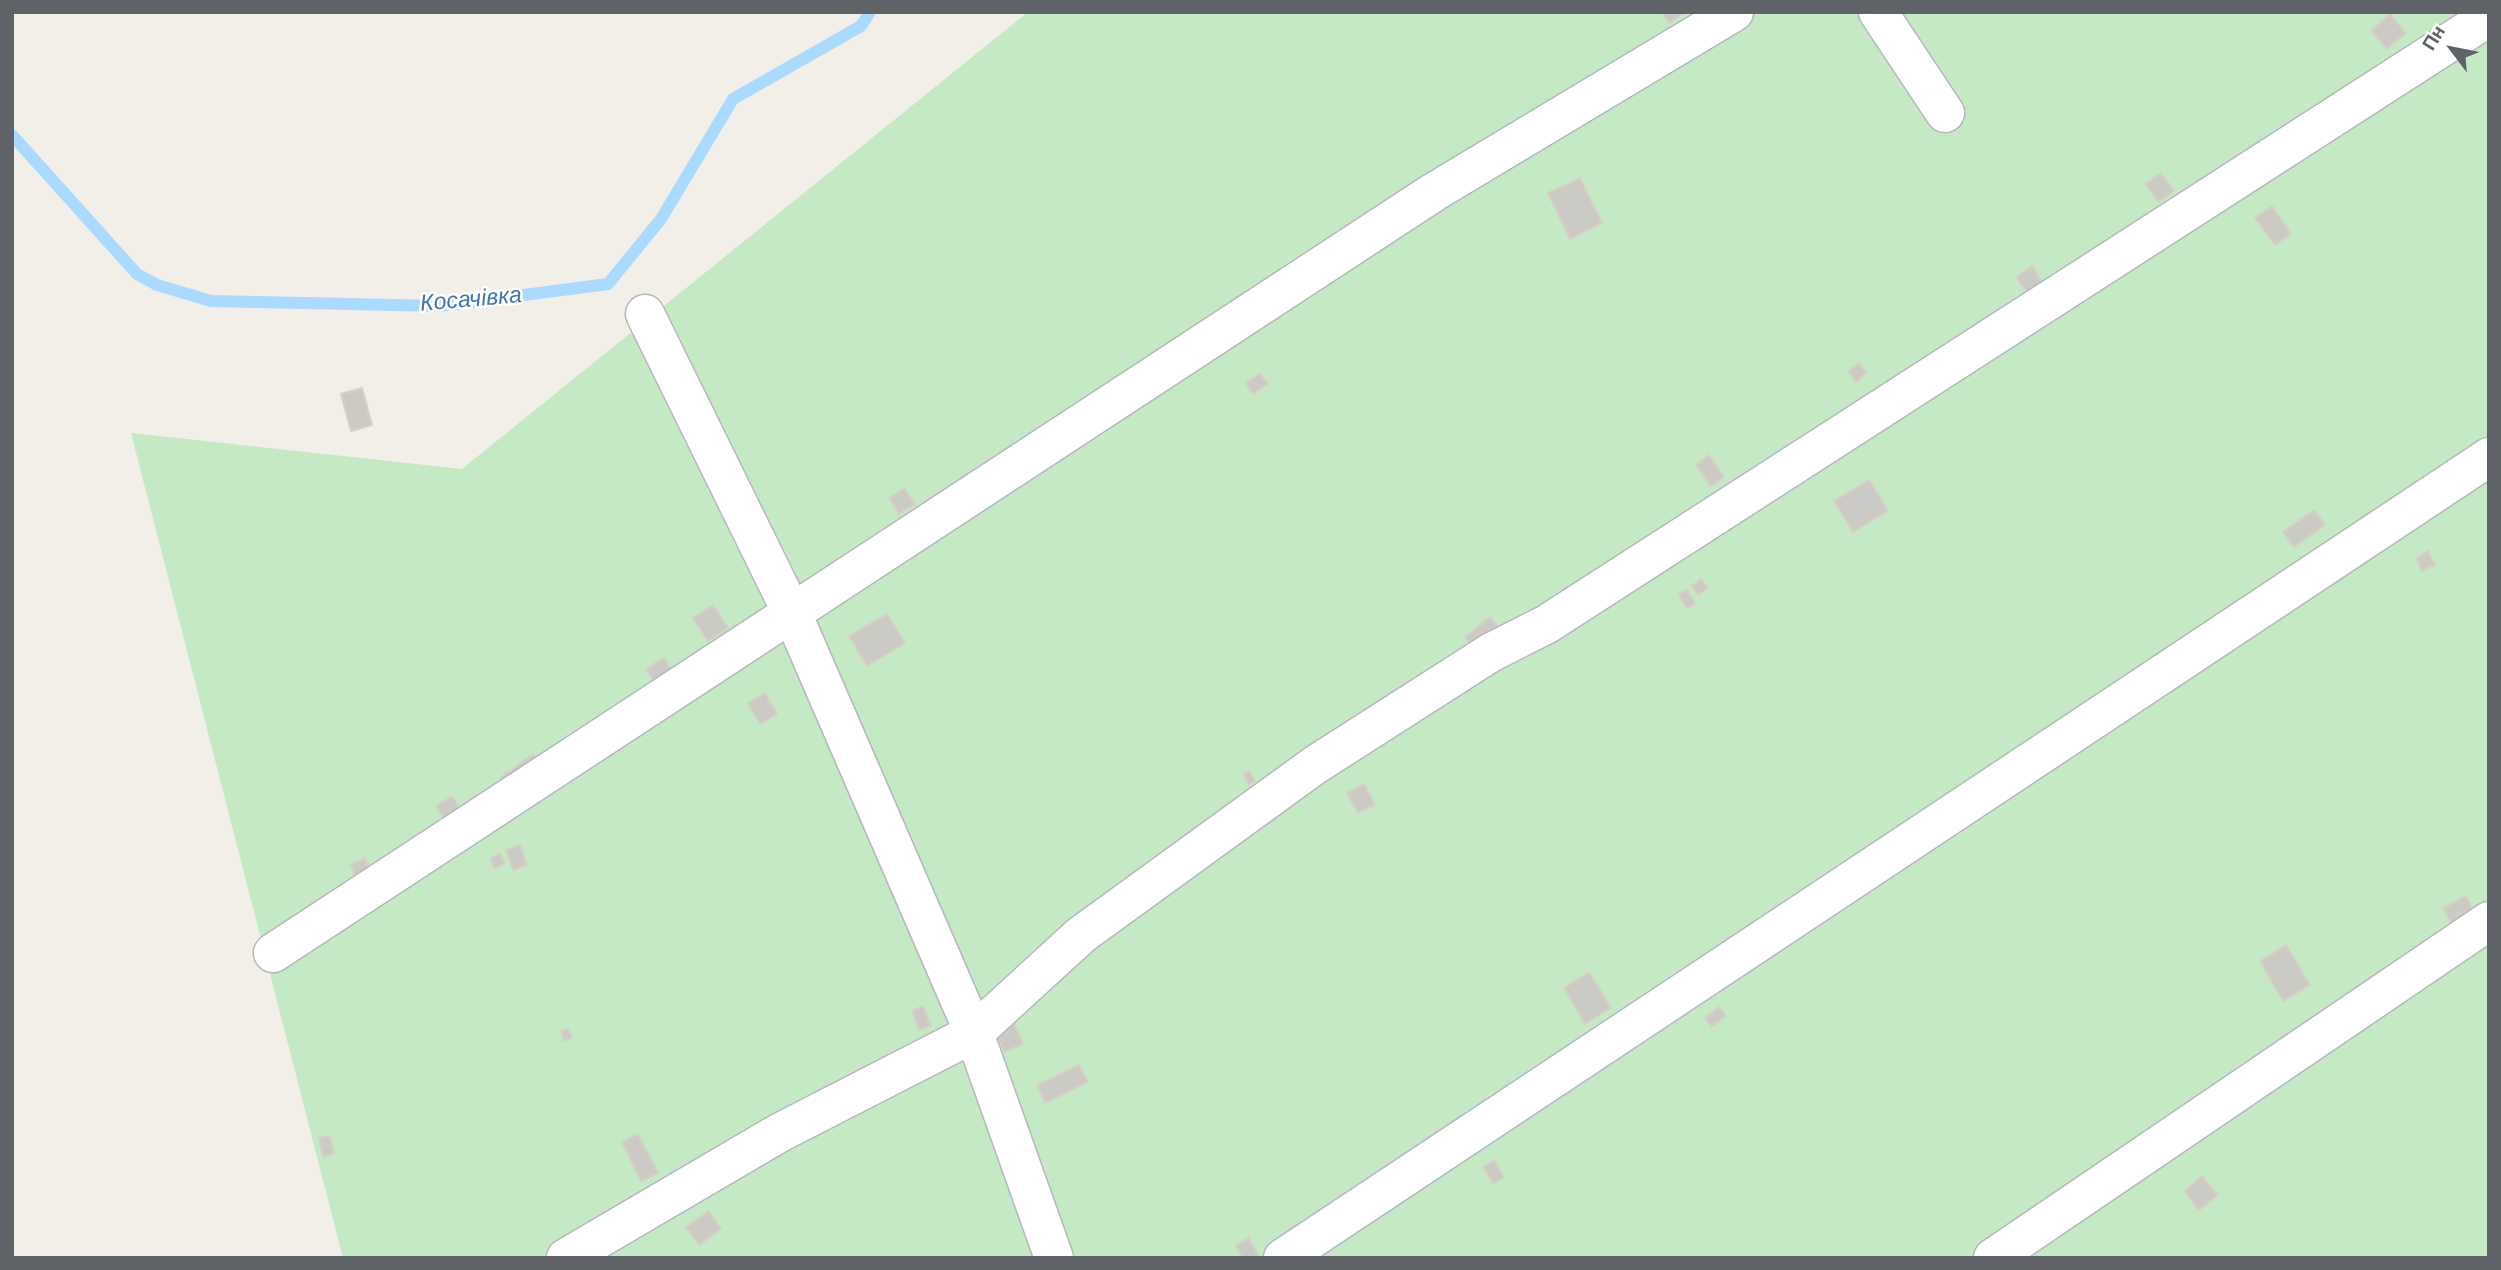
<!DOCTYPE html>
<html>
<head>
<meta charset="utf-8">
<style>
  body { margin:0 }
  #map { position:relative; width:2501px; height:1270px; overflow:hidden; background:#f1efe8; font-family:Arial,sans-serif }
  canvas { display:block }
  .frame { position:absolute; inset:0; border:14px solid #5f6368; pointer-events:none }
  .north { position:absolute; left:2417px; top:14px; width:70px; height:70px; -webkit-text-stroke:5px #fff; paint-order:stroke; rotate:302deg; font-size:19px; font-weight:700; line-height:28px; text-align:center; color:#5f6368 }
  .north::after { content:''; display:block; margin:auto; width:24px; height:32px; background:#5f6368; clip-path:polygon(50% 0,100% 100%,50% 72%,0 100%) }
</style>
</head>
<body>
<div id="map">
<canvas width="2501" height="1270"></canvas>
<div class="frame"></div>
<div class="north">Пн</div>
</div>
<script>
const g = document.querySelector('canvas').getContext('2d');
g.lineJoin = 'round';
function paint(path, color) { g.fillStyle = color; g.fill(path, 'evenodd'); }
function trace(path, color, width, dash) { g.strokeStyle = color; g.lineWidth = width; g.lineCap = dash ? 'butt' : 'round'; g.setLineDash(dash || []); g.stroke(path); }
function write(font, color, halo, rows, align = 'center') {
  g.font = font + ' Arial,sans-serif'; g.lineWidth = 5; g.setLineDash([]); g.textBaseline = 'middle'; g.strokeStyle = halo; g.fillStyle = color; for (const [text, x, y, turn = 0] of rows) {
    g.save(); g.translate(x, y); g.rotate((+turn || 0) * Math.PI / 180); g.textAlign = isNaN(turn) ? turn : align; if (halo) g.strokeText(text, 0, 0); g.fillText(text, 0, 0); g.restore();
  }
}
paint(new Path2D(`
  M1028 12H2489V1258H343L131 433 462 469Z`), '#c5e8c5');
trace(new Path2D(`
  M12 135 137 274 157 285 211 301 440 306 608 284 661 219 733 99 861 26 870 12`), '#aadaff', 12);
const building = new Path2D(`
  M1662 12H1685L1669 23Z
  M2390 14 2406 33 2387 49 2371 31Z
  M2161 173 2174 191 2159 202 2145 184Z
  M1580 178 1602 223 1570 239 1548 193Z
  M2272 206 2291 234 2275 245 2255 218Z
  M2032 266 2042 282 2027 292 2016 277Z
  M1859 363 1866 373 1856 382 1848 371Z
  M1260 373 1268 384 1253 394 1246 383Z
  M362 388 372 425 351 431 341 394Z
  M1709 455 1724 477 1711 486 1696 465Z
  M1869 480 1888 511 1853 532 1834 501Z
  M904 488 915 504 899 514 889 498Z
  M2314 510 2325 525 2294 547 2283 532Z
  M2428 551 2435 565 2422 571 2416 558Z
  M1701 579 1708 588 1698 595 1692 586Z
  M1687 590 1695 604 1686 608 1679 594Z
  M713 605 728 628 708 641 693 618Z
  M887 614 905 643 867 666 849 636Z
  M1490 617 1502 632 1490 642 1483 634 1471 644 1465 637Z
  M664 658 672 671 655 682 646 669Z
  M765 693 777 714 760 724 748 703Z
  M533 754 546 772 513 795 501 777Z
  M1249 771 1255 781 1249 785 1243 774Z
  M1364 784 1375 805 1358 813 1347 793Z
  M452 796 462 811 446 821 436 806Z
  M520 845 527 865 513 870 506 850Z
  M500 853 505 863 495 869 490 859Z
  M365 858 371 871 356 878 351 865Z
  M2466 896 2479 921 2456 932 2443 908Z
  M2286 945 2310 985 2283 1001 2260 961Z
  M1589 972 1611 1008 1585 1024 1564 988Z
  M923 1006 931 1026 919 1030 912 1011Z
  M1719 1007 1726 1016 1711 1027 1705 1018Z
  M1014 1023 1023 1044 1004 1052 995 1031Z
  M568 1029 572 1038 564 1041 561 1031Z
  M1079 1065 1088 1082 1045 1103 1037 1085Z
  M638 1134 658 1173 641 1181 622 1142Z
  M330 1136 334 1154 323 1157 319 1138Z
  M1494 1160 1504 1177 1493 1184 1483 1167Z
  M2202 1176 2218 1195 2199 1210 2184 1191Z
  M709 1211 721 1229 699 1245 686 1227Z
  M1249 1238 1260 1258H1242L1236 1245Z`);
paint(building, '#cccac5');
trace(building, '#d6d1c6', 2);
const street = new Path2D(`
  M1878 12 1945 113
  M645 314 792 613 974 1033 1054 1258
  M273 953 1434 192 1734 12
  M566 1258 779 1133 974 1033 1081 935 1315 765 1490 653 1547 624 2481 22
  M1283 1258 2489 457
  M1993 1258 2489 921`);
trace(street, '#b5b8bc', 41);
trace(street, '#fff', 38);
write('italic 23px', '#4174aa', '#fff', [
  ["Косачівка",471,300,-5]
]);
</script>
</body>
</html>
